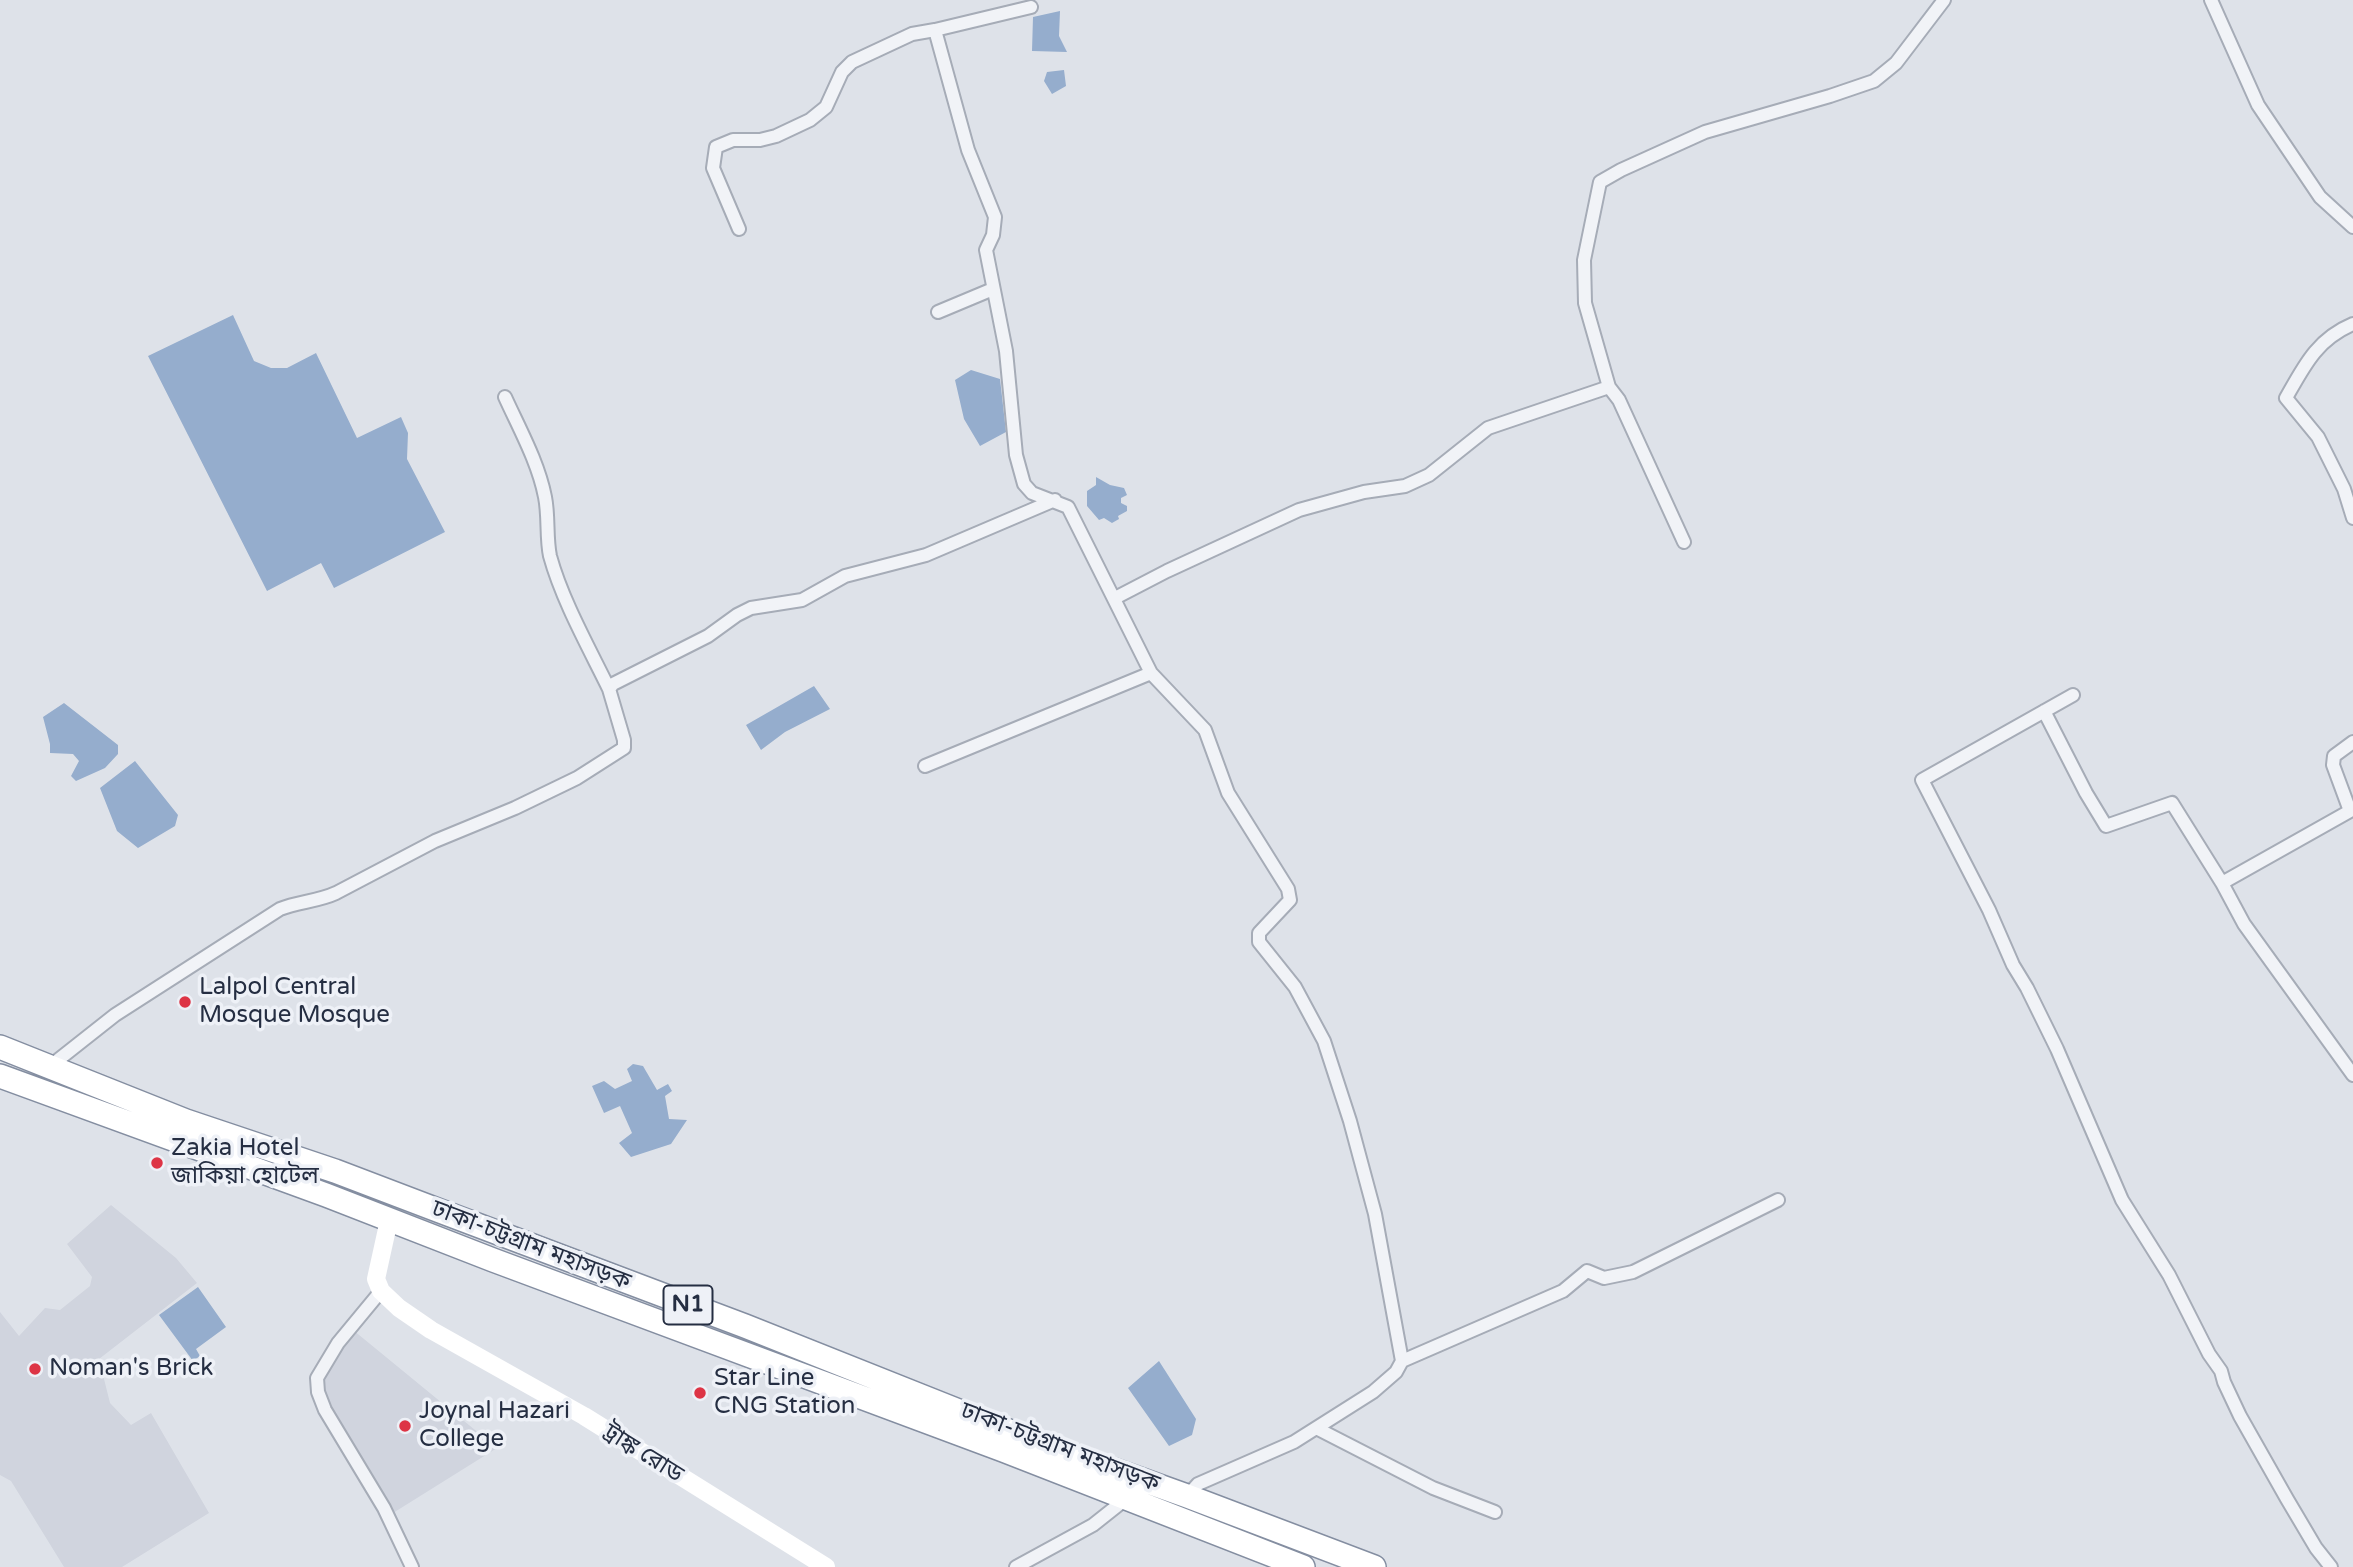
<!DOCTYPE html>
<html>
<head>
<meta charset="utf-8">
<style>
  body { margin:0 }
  canvas { display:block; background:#dee2e9 }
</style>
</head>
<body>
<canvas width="2353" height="1567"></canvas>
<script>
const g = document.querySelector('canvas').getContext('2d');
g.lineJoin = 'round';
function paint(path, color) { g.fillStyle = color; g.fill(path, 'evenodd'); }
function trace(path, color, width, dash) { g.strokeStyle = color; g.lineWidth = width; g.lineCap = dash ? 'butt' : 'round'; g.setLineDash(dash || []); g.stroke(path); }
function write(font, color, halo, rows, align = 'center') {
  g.font = font + ' "Varela Round","Noto Sans Bengali",sans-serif'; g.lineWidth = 7; g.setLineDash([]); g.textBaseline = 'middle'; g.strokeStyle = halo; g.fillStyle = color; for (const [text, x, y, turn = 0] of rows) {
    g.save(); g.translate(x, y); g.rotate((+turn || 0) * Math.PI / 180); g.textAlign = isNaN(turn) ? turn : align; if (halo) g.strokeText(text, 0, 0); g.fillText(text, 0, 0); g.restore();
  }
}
paint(new Path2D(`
  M111 1205 176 1258 197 1283 99 1359 110 1403 131 1425 151 1413 209 1513 122 1567H64L11 1481 0 1475V1312L19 1336 45 1308 60 1310 90 1286 92 1277 67 1244Z
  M353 1330 497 1448 393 1513 326 1403 322 1380Z`), '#d0d4de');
paint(new Path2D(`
  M1060 11 1059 36 1067 52 1032 51 1033 17Z
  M1064 70 1066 86 1052 94 1044 81 1047 72Z
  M233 315 254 361 271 368H287L316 353 357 438 401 417 408 433 407 459 445 532 334 588 321 563 267 591 148 356Z
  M971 370 1000 379 1006 432 980 446 964 419 955 380Z
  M1096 477 1110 485 1124 488 1127 495 1121 498V503L1127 506V511L1118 516 1119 519 1112 523 1104 518 1099 520 1087 506V491L1096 485Z
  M814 686 830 709 785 732 761 750 746 725Z
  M64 703 118 745V754L105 768 76 781 71 776 79 761 73 754 50 753V744L43 717Z
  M135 761 178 815 175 826 138 848 117 831 100 788Z
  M633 1064 643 1066 657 1090 668 1084 672 1091 665 1096 669 1119 687 1120 671 1144 631 1157 619 1143 632 1133 620 1106 604 1113 592 1086 604 1081 615 1089 632 1081 627 1069Z
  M198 1287 226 1327 196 1349 200 1356 193 1361 159 1315Z
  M1159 1361 1196 1419 1192 1435 1169 1446 1128 1388Z`), '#95adcd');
const street = new Path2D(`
  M2211 0 2258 105 2320 197 2353 227
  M935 30 968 150 995 217 993 235 986 250 1006 351 1016 455 1024 484 1032 493 1068 507 1151 673 1205 730 1228 793 1288 889 1290 900 1259 933V942L1295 987 1324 1041 1350 1121 1375 1214 1402 1361 1396 1372 1373 1392 1294 1442 1198 1484 1187 1496
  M739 229 713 168 716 147 733 140H760L776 136 810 120 826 107 842 72 852 62 912 34 935 30 1031 7
  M938 312 993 289
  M2353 324C2317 339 2304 366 2286 398L2318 437 2344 489 2353 518
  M505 397C520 430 538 462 545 497 549 517 546 537 550 556 562 600 589 648 609 689
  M1684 542 1619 400 1609 387 1585 303 1584 260 1600 182 1621 170 1705 132 1830 96 1874 81 1896 63 1944 0
  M1115 598 1167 571 1299 510 1364 492 1405 486 1429 475 1488 428 1609 387
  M2073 695 1922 780 1989 910 2013 965 2027 988 2057 1049 2122 1200 2169 1275 2209 1354 2221 1371 2224 1382 2240 1416 2287 1499 2316 1548 2331 1567
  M2044 711 2086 793 2106 826 2172 803 2222 883 2244 924 2353 1075
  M925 766 1151 673
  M2222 883 2350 811 2333 765 2334 756 2353 742
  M58 1060 115 1015 280 909C298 902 319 901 336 893L435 841 515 808 577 778 624 748V740L609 689 613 684 708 636 737 615 751 608 802 600 845 576 926 555 1055 500
  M381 1291 338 1343 317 1378 318 1392 325 1410 384 1508 412 1567
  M1402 1361 1563 1291 1587 1271 1604 1278 1633 1272 1778 1200
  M1316 1428 1433 1488 1495 1512
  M1016 1567 1093 1525 1127 1498`);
const highway = new Path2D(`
  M0 1047 186 1121 335 1171 440 1211 745 1326 1039 1443 1187 1496 1374 1567
  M0 1076 326 1195 493 1260 1003 1450 1303 1567`);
trace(street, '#a6acb7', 16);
trace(highway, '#848ea1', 26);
trace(street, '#f1f3f7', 12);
trace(new Path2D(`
  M389 1220 376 1279 381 1291 399 1308 431 1330 584 1416 826 1567`), '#fff', 18);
trace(highway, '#fff', 23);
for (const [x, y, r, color] of [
  [185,1002,7,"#dd3445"],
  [157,1163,7,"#dd3445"],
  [35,1369,7,"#dd3445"],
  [700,1393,7,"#dd3445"],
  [405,1426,7,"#dd3445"]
]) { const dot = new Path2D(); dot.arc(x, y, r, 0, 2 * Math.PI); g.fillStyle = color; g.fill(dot); trace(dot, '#eef1f7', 2.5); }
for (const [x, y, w] of [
  [688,1305,49]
]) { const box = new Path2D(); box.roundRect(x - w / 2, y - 19.5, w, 39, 5); g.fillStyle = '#eef1f7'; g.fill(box); trace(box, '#252e42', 2); }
write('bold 23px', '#252e42', null, [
  ["N1",688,1305]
]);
write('24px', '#252e42', '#eef1f7', [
  ["Lalpol Central",199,988],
  ["Mosque Mosque",199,1016],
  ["Zakia Hotel",171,1149],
  ["জাকিয়া হোটেল",171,1177],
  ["Noman's Brick",49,1369],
  ["Star Line",714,1379],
  ["CNG Station",714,1407],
  ["Joynal Hazari",419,1412],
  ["College",419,1440]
], 'left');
write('24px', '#252e42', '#eef1f7', [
  ["ঢাকা-চট্টগ্রাম মহাসড়ক",531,1246,21],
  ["ঢাকা-চট্টগ্রাম মহাসড়ক",1060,1448,21],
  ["ট্রাঙ্ক রোড",643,1454,32]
]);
</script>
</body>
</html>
